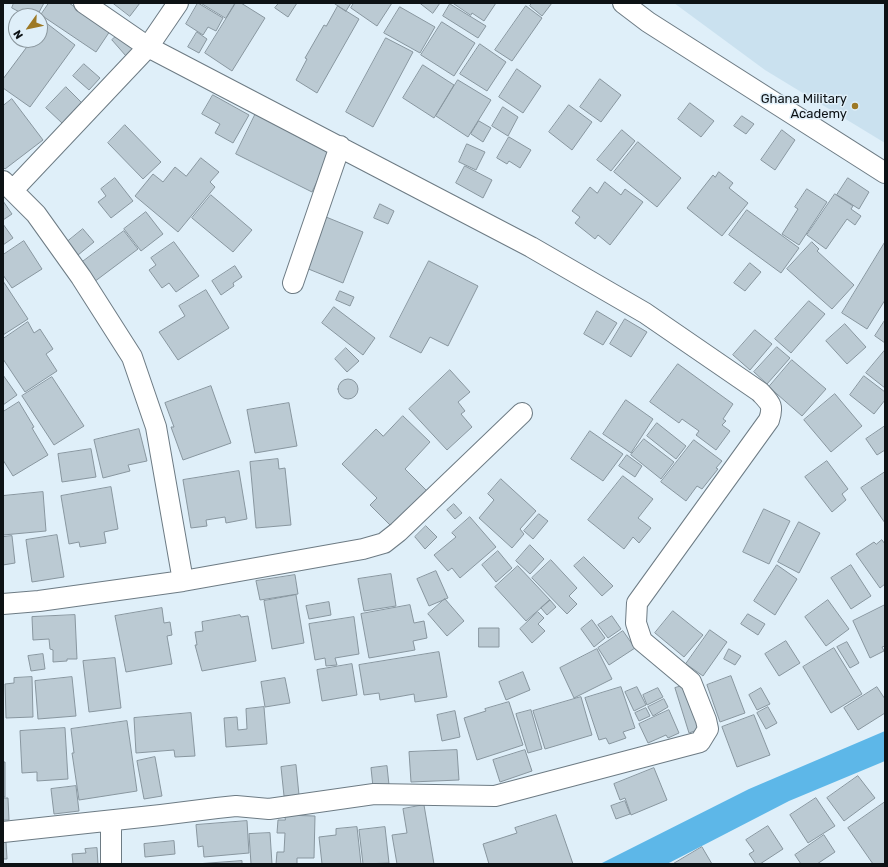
<!DOCTYPE html>
<html>
<head>
<meta charset="utf-8">
<style>
  body { margin:0 }
  #map { position:relative; width:888px; height:867px; overflow:hidden; background:#dfeff9; font-family:Rubik,sans-serif }
  canvas { display:block }
  .frame { position:absolute; inset:0; border:4px solid #0d1215; pointer-events:none }
  .north { position:absolute; left:8px; top:8px; width:40px; height:40px; box-sizing:border-box; background:#dfeff9; border:1px solid #8b979e; border-radius:50%; rotate:237deg; font-size:11px; font-weight:700; line-height:16px; text-align:center; color:#0d1215 }
  .north::after { content:''; display:block; margin:auto; width:14px; height:18px; background:#9d7925; clip-path:polygon(50% 0,100% 100%,50% 72%,0 100%) }
</style>
</head>
<body>
<div id="map">
<canvas width="888" height="867"></canvas>
<div class="frame"></div>
<div class="north">N</div>
</div>
<script>
const g = document.querySelector('canvas').getContext('2d');
g.lineJoin = 'round';
function paint(path, color) { g.fillStyle = color; g.fill(path, 'evenodd'); }
function trace(path, color, width, dash) { g.strokeStyle = color; g.lineWidth = width; g.lineCap = dash ? 'butt' : 'round'; g.setLineDash(dash || []); g.stroke(path); }
function write(font, color, halo, rows, align = 'center') {
  g.font = font + ' Rubik,sans-serif'; g.lineWidth = 3; g.setLineDash([]); g.textBaseline = 'middle'; g.strokeStyle = halo; g.fillStyle = color; for (const [text, x, y, turn = 0] of rows) {
    g.save(); g.translate(x, y); g.rotate((+turn || 0) * Math.PI / 180); g.textAlign = isNaN(turn) ? turn : align; if (halo) g.strokeText(text, 0, 0); g.fillText(text, 0, 0); g.restore();
  }
}
paint(new Path2D(`
  M674 3H885V143L765 70Z`), '#cae1ef');
paint(new Path2D(`
  M885 731V761L789 801 667 864H600L749 789Z`), '#5db7e8');
const building = new Path2D(`
  M14 3H44L37 16H27L12 8Z
  M49 3H69L110 31 96 52 41 15Z
  M113 3H140L130 16Z
  M198 3 223 18 216 31 208 27 203 35 186 24Z
  M201 3H235L226 18Z
  M236 3H241L265 18 232 71 205 53Z
  M279 3H297L288 17 275 8Z
  M334 3H351L346 11Z
  M354 3H392L377 26 351 8Z
  M420 3H440L433 13Z
  M453 3H496L484 21 472 13 471 15Z
  M532 3H552L542 16 530 6Z
  M450 4 486 26 478 38 443 16Z
  M338 6 359 19 317 93 296 80 307 59 305 58 324 25 326 26Z
  M526 6 542 18 512 61 495 50Z
  M400 7 435 27 420 53 384 33Z
  M45 22 75 45 30 107 3 88V79L32 40H40V29Z
  M442 22 475 43 454 76 421 55Z
  M121 32 135 49 126 56 112 40Z
  M197 32 207 39 199 53 188 47Z
  M386 38 413 52 373 127 346 112Z
  M480 44 506 62 487 91 460 74Z
  M84 64 100 78 89 90 73 76Z
  M423 65 454 85 434 118 403 98Z
  M517 69 541 86 523 113 499 97Z
  M600 79 621 95 601 122 580 107Z
  M458 80 491 100 468 137 436 116Z
  M66 87 82 103 62 123 46 108Z
  M213 95 249 115 233 143 215 133 220 124 202 114Z
  M12 99 43 140 5 169 3 167V106Z
  M690 103 714 121 701 137 678 119Z
  M569 105 592 122 572 150 549 132Z
  M503 107 518 117 508 136 492 126Z
  M257 111 333 148 312 192 236 154Z
  M742 116 754 124 746 134 734 126Z
  M479 121 491 128 483 142 471 134Z
  M125 125 161 162 143 179 108 143Z
  M622 130 635 141 611 171 597 160Z
  M782 130 795 140 775 170 761 160Z
  M509 137 531 150 520 168 509 161 507 164 497 158Z
  M638 142 681 178 657 207 614 172Z
  M467 144 485 152 476 170 459 162Z
  M201 158 219 172 210 182 215 187 178 232 135 196 153 174 163 182 175 167 186 176Z
  M465 166 492 180 483 198 456 183Z
  M719 172 733 183 729 188 748 203 722 236 687 208 713 175 715 177Z
  M115 178 133 201 111 218 98 202 106 196 101 189Z
  M848 178 869 192 859 209 837 195Z
  M605 182 621 195 625 189 643 202 610 245 598 235 595 239 575 223 580 217 572 211 590 187 597 193Z
  M807 189 827 202 799 245 782 234 798 209 795 207Z
  M835 194 853 206 851 209 861 216 855 225 847 219 826 249 807 235Z
  M211 195 252 230 233 252 192 218Z
  M3 201 12 214 3 220Z
  M380 204 394 211 388 224 374 218Z
  M747 210 799 248 781 273 729 235Z
  M146 212 163 234 141 251 124 229Z
  M326 217 363 232 343 283 306 268Z
  M3 224 13 238 3 245Z
  M83 229 94 242 78 255 67 242Z
  M124 231 138 249 94 282 81 263Z
  M24 241 42 269 12 288 3 275V255Z
  M174 242 199 276 176 292 169 283 162 288 149 270 156 265 151 258Z
  M812 242 819 249 817 251 854 285 832 309 787 269Z
  M885 242V300L867 329 842 313Z
  M429 261 478 286 448 346 430 337 421 353 390 337Z
  M750 263 761 272 745 291 734 283Z
  M235 266 242 277 233 283 234 286 221 295 212 281Z
  M3 281 28 319 3 335Z
  M206 290 229 328 178 360 159 332 185 316 179 306Z
  M340 291 354 297 350 306 336 300Z
  M809 301 825 314 791 353 775 339Z
  M334 307 375 338 363 355 322 323Z
  M597 311 617 323 603 345 584 334Z
  M625 319 647 332 631 357 610 344Z
  M885 320V343L875 336Z
  M28 322 34 333 40 329 53 349 46 354 57 371 25 392 3 359V339Z
  M845 324 866 347 847 364 826 341Z
  M755 330 772 344 750 370 733 355Z
  M777 347 790 358 767 384 754 372Z
  M346 348 359 361 347 372 335 359Z
  M885 350V388L866 373Z
  M792 360 826 389 802 416 769 387Z
  M678 364 733 404 723 419 726 421 722 425 730 431 716 450 696 435 699 431 682 419 679 423 650 402Z
  M450 370 470 392 458 402 465 411 461 414 472 427 447 450 409 409Z
  M3 375 17 395 3 405Z
  M864 376 885 392V400L874 414 850 395Z
  M52 377 84 426 54 445 22 396Z
  M338 389a10 10 0 1 1 20 0a10 10 0 1 1-20 0Z
  M211 386 231 443 183 460 171 427H174L165 403Z
  M835 394 862 426 831 452 804 420Z
  M626 400 653 419 631 453 603 434Z
  M19 402 34 427 32 428 48 455 13 476 3 460V412Z
  M289 403 297 446 255 453 247 410Z
  M403 416 430 442 405 469 428 492 393 528 370 505 377 498 342 464 376 429 383 436Z
  M657 423 686 446 676 459 647 436Z
  M885 426V450L877 455 866 439Z
  M139 429 147 461 128 465 130 471 103 478 94 440Z
  M590 431 623 454 603 481 571 459Z
  M644 439 674 462 661 479 631 455Z
  M694 440 722 461 716 468 718 469 702 489 697 486 686 501 661 482Z
  M91 449 96 477 62 482 58 454Z
  M627 455 642 466 635 477 619 466Z
  M278 459 279 469 285 468 291 525 256 528 250 462Z
  M827 461 848 489 842 494 846 500 832 512 805 477Z
  M239 471 247 519 226 523 225 517 206 520 207 526 191 528 183 480Z
  M885 472V523L861 488Z
  M623 476 653 499 638 518 651 528 639 543 633 537 624 549 588 520Z
  M501 479 536 511 520 529 524 534 512 548 479 518 494 500 488 494Z
  M111 487 118 529 104 532 106 543 80 547 79 542 69 544 61 496Z
  M43 492 46 531 3 535V496Z
  M454 504 462 513 455 519 447 510Z
  M764 509 790 521 769 564 743 552Z
  M539 514 548 521 533 539 524 531Z
  M470 517 496 547 460 578 452 568 448 571 434 555 456 537 452 533Z
  M799 522 820 533 799 573 778 562Z
  M426 526 437 537 425 549 415 537Z
  M57 535 64 577 32 582 26 540Z
  M12 536 15 563 3 565V537Z
  M882 540 885 544V584L880 588 856 554 874 542 876 544Z
  M530 545 544 559 530 574 516 561Z
  M498 551 512 568 496 582 482 565Z
  M584 557 613 586 602 596 574 566Z
  M551 560 577 588 569 596 577 604 567 614 532 578Z
  M777 565 797 579 775 615 754 601Z
  M851 565 871 596 851 609 831 578Z
  M518 566 550 600 526 621 495 587Z
  M436 571 448 598 429 606 417 579Z
  M391 574 396 606 364 611 358 579Z
  M295 575 298 594 260 600 256 581Z
  M296 595 304 643 272 649 264 601Z
  M445 599 464 621 447 636 428 614Z
  M550 600 556 607 547 615 541 608Z
  M828 600 849 629 826 646 805 617Z
  M329 602 331 615 309 619 306 606Z
  M410 605 414 623 424 621 427 638 413 641 415 650 369 658 361 614Z
  M885 605V646L882 647 884 651 870 658 853 621Z
  M162 608 164 623 170 622 172 635 167 636 172 664 126 672 115 616Z
  M673 611 703 635 684 657 655 633Z
  M538 612 544 618 538 624 545 631 532 643 520 629Z
  M748 614 765 624 758 635 741 624Z
  M75 615 77 659H67V661L53 662V650L50 649 49 639 33 640 32 617Z
  M240 615 241 617 248 616 256 661 202 671 195 645H197L195 632 203 631 202 622Z
  M612 616 621 629 608 638 598 625Z
  M354 617 359 654 335 658 337 665 326 666 325 658 315 660 309 624Z
  M592 620 605 638 594 647 581 629Z
  M479 628H499V647H479Z
  M710 630 727 642 703 676 686 664Z
  M623 631 635 648 609 665 598 648Z
  M786 641 800 663 779 676 765 654Z
  M847 642 859 663 850 668 837 647Z
  M834 648 862 694 831 713 803 667Z
  M597 649 612 679 574 698 560 668Z
  M729 649 741 656 735 665 724 659Z
  M439 652 447 697 415 702 414 694 380 700 379 693 364 695 359 665Z
  M43 654 45 669 31 671 28 656Z
  M115 658 121 708 89 712 83 661Z
  M352 664 357 695 322 701 317 670Z
  M523 672 530 690 506 700 499 682Z
  M731 676 745 713 720 722 707 685Z
  M32 677 33 717 6 718 5 684 14 683V678Z
  M72 677 76 716 38 719 35 681Z
  M285 678 290 703 265 707 261 682Z
  M689 684 703 728 689 733 675 688Z
  M621 687 635 728 623 732 626 738 609 744 606 738 599 740 585 698Z
  M637 687 646 705 634 711 625 692Z
  M877 687 885 699V713L858 730 844 708Z
  M658 688 663 697 647 705 643 695Z
  M761 688 770 704 757 710 749 695Z
  M581 697 592 735 545 749 533 711Z
  M664 699 668 707 653 716 648 707Z
  M509 702 523 745 477 760 464 718 486 711 485 709Z
  M264 707 267 744 226 747 224 718 237 717 238 730 247 729 246 709Z
  M768 707 777 723 766 729 757 713Z
  M646 708 650 716 639 721 635 713Z
  M531 710 542 749 528 753 516 714Z
  M669 710 679 733 668 738 666 735 648 743 639 724Z
  M455 711 460 737 442 741 437 715Z
  M191 713 195 756 175 757 174 750 136 753 134 718Z
  M754 715 770 755 737 767 722 727Z
  M127 721 137 791 79 800 72 753H74L71 729Z
  M65 728 68 779 37 781V772L22 773 20 731Z
  M457 750 459 780 411 782 409 752Z
  M525 750 532 771 500 782 493 760Z
  M155 757 162 796 144 799 137 761Z
  M3 762H5V797H3Z
  M296 765 299 795 284 796 281 767Z
  M387 766 389 785 373 787 371 768Z
  M654 768 667 800 631 815 625 798 620 800 614 784Z
  M858 776 875 798 844 821 827 798Z
  M76 786 79 811 54 814 51 789Z
  M3 798H8L9 820H3Z
  M816 798 835 826 808 843 790 815Z
  M625 801 630 814 616 819 611 806Z
  M885 802V864H873L848 828Z
  M424 805 434 864H397L392 835 407 833 403 809Z
  M285 815 315 816 314 858H297V864H276L277 852H284L285 833H277L278 820H285Z
  M556 815 573 864H489L483 844 517 833 515 828Z
  M247 821 249 853 204 857 203 846 198 847 196 825Z
  M768 826 783 849 760 864H756L749 854 754 851 746 840Z
  M357 827 361 864H322L319 837 336 835V829Z
  M385 827 389 863 363 864 359 830Z
  M270 833 272 864H251L249 834Z
  M824 835 835 852 817 864H801L795 855Z
  M174 841 175 854 145 857 144 844Z
  M3 842H6L7 859H3Z
  M702 847 712 864H673Z
  M97 848 98 864H73L72 854 86 853 85 849Z
  M242 861V864H196Z`);
paint(building, '#bbcad3');
trace(building, '#88969f', 1);
const minor = new Path2D(`
  M623 3 648 22 885 173
  M3 181 36 214 81 277 132 357 156 427 183 581
  M13 190 148 47 178 3
  M293 283 340 146
  M3 604 39 601 183 581 363 549 384 543 398 532 522 413
  M111 821V864
  M3 832 161 815 217 808 236 806 269 809 374 794 495 796 700 742 708 729 706 720 691 682 642 641 636 623 637 603 769 420C774 405 770 403 760 392L645 313 531 247 148 47 84 3`);
trace(minor, '#6d7b84', 22);
trace(minor, '#fff', 20);
for (const [x, y, r, color] of [
  [855,106,4,"#9d7925"]
]) { const dot = new Path2D(); dot.arc(x, y, r, 0, 2 * Math.PI); g.fillStyle = color; g.fill(dot); trace(dot, '#dfeff9', 1.5); }
write('13px', '#0d1215', '#dfeff9', [
  ["Ghana Military",847,99],
  ["Academy",847,114]
], 'right');
</script>
</body>
</html>
